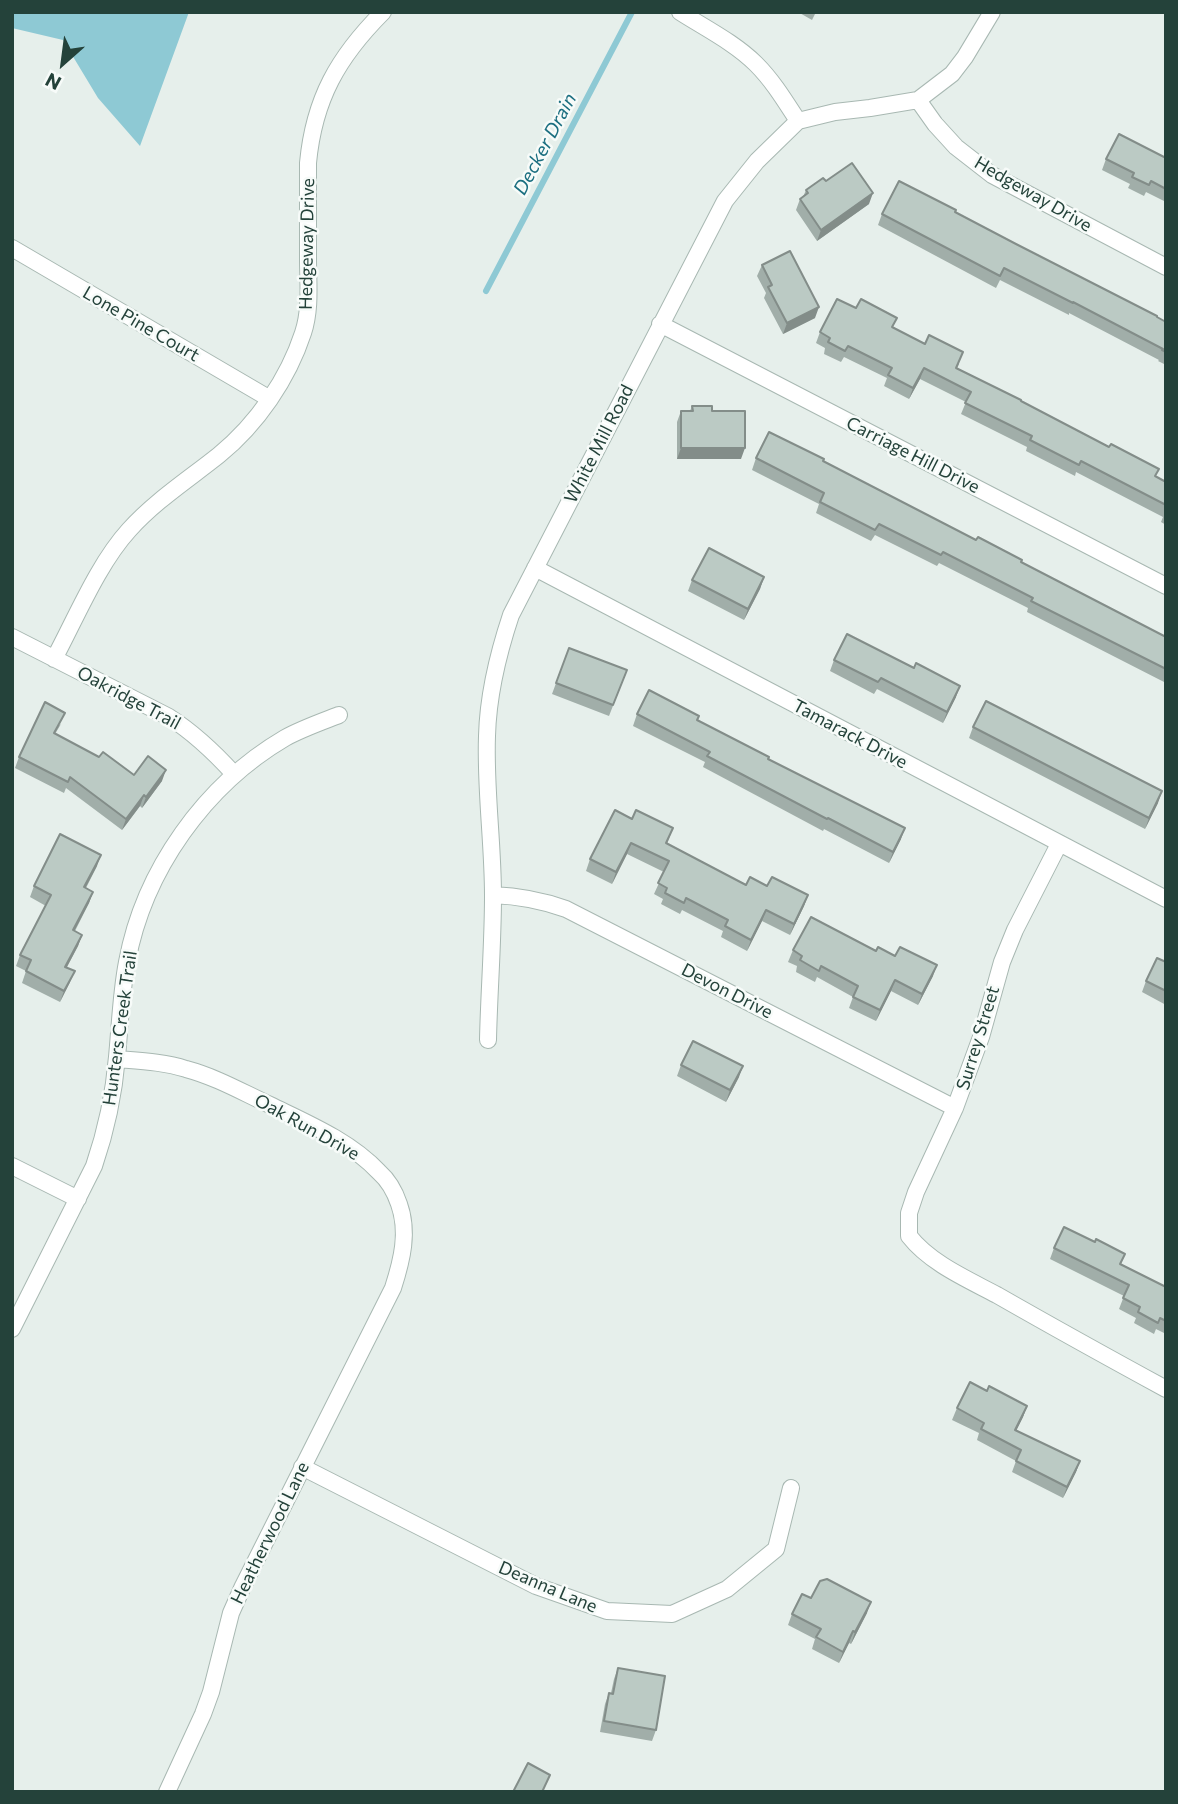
<!DOCTYPE html>
<html>
<head>
<meta charset="utf-8">
<style>
  body { margin:0 }
  #map { position:relative; width:1178px; height:1804px; overflow:hidden; background:#e6efeb; font-family:Commissioner,sans-serif }
  canvas { display:block }
  .frame { position:absolute; inset:0; border:14px solid #24423a; pointer-events:none }
  .north { position:absolute; left:28px; top:28px; width:70px; height:70px; -webkit-text-stroke:5px #f7fbf9; paint-order:stroke; rotate:208deg; font-size:19px; font-weight:700; line-height:28px; text-align:center; color:#24423a }
  .north::after { content:''; display:block; margin:auto; width:24px; height:32px; background:#24423a; clip-path:polygon(50% 0,100% 100%,50% 72%,0 100%) }
</style>
</head>
<body>
<div id="map">
<canvas width="1178" height="1804"></canvas>
<div class="frame"></div>
<div class="north">N</div>
</div>
<script>
const g = document.querySelector('canvas').getContext('2d');
g.lineJoin = 'round';
function paint(path, color) { g.fillStyle = color; g.fill(path, 'evenodd'); }
function trace(path, color, width, dash) { g.strokeStyle = color; g.lineWidth = width; g.lineCap = dash ? 'butt' : 'round'; g.setLineDash(dash || []); g.stroke(path); }
function write(font, color, halo, rows, align = 'center') {
  g.font = font + ' Commissioner,sans-serif'; g.lineWidth = 5; g.setLineDash([]); g.textBaseline = 'middle'; g.strokeStyle = halo; g.fillStyle = color; for (const [text, x, y, turn = 0] of rows) {
    g.save(); g.translate(x, y); g.rotate((+turn || 0) * Math.PI / 180); g.textAlign = isNaN(turn) ? turn : align; if (halo) g.strokeText(text, 0, 0); g.fillText(text, 0, 0); g.restore();
  }
}
paint(new Path2D(`
  M12 12H189L140 146 98 98 63 40 12 28Z`), '#8ec9d4');
trace(new Path2D(`
  M486 291 632 12`), '#8ec9d4', 6);
const minor = new Path2D(`
  M680 12C705 28 735 43 756 64 773 81 785 101 798 121
  M918 100 935 124 956 147 992 175 1166 267
  M12 248 270 399
  M660 324 1166 586
  M535 568 1166 899
  M12 637 169 717C194 733 214 752 234 774
  M54 659C76 618 98 564 129 530 155 501 189 479 219 455 257 424 288 379 303 333 311 309 308 283 308 259 308 227 308 195 308 163 314 99 338 57 383 12
  M1059 844 1015 930 1002 962 981 1037 955 1108 916 1192 909 1213V1236C930 1263 967 1279 997 1295 1053 1327 1109 1358 1166 1389
  M493 895C519 896 541 900 566 909L955 1108
  M488 1040C489 992 493 944 493 896 493 842 485 789 487 736 488 695 498 654 511 615L725 201 757 161 798 121 835 112 870 108 918 100 952 74 965 57 992 12
  M117 1059C141 1061 164 1062 186 1069 216 1077 242 1092 270 1105 307 1123 350 1141 379 1172 388 1180 395 1192 399 1204 409 1232 402 1260 393 1288L243 1586 231 1613 211 1692 203 1714 167 1792
  M12 1166 78 1199
  M12 1329 94 1166C106 1131 114 1093 117 1057 120 1025 121 993 127 962 144 870 205 785 285 738 301 729 321 722 339 715
  M302 1467 536 1586 607 1611 672 1614 727 1589 776 1549 791 1488`);
trace(minor, '#a8b8b2', 18);
trace(minor, '#fff', 16);
paint(new Path2D(`
  M798 12H816L812 20Z
  M1166 158V202L1146 192 1144 196 1128 188 1130 184 1102 170 1106 159Z
  M826 181 869 204 817 241 796 210 800 199 803 197 806 190Z
  M955 212 1166 322V365L1158 361 1159 360 1069 313V315L1000 280 996 288 878 225 882 214Z
  M762 265 815 318 783 334 764 298 766 293 757 276Z
  M893 327 959 364 957 368 1021 401 1166 482V525L1161 522 1163 517 1076 472 1075 476 1026 451 1027 447 961 414 966 402 920 379 909 399 884 386 887 378 844 357 841 362 824 354 825 348 816 343 820 332Z
  M692 406 712 411 741 459H677V422L681 411H690Z
  M756 458 823 462 1166 637V683L1027 612 1028 608 939 563 937 566 875 535 871 541 816 513 819 504 752 470Z
  M764 577 760 589 744 620 688 591 692 580Z
  M569 648 627 670 609 716 552 694Z
  M834 660 956 697 943 723 877 689 874 694 830 671Z
  M637 714 697 720 768 759 901 839 889 863 824 829 823 831 703 767 705 762 633 726Z
  M61 724 55 734 134 775 162 781 142 808 140 806 122 830 66 788 64 793 15 768 19 757Z
  M973 727 1158 803 1145 829 969 738Z
  M632 819 673 828 667 844 746 885 767 886 808 895 804 906 790 935 762 921 747 951 721 937 723 931 682 910 680 914 661 904 663 899 654 894 664 872 627 854 612 884 586 871 590 859Z
  M97 866 86 888 93 892 89 903 75 931 82 935 78 946 67 967 70 982 60 1002 22 983 26 971 16 966 20 955 46 906 30 897 34 886Z
  M793 950 876 951 933 976 918 1005 891 991 876 1021 849 1008 853 997 817 977 815 982 796 972 797 966 788 962Z
  M1166 962V1005L1142 992 1146 981Z
  M681 1065 739 1077 726 1102 677 1076Z
  M1095 1242 1125 1254 1121 1264 1166 1287V1334L1156 1329 1154 1334 1134 1323 1136 1318 1119 1309 1124 1296 1050 1259 1054 1248Z
  M987 1391 1027 1406 1023 1417 1016 1431 1080 1461 1076 1472 1063 1498 1012 1472 1016 1461 977 1440 979 1433 952 1420 957 1408Z
  M811 1598 867 1613 851 1644 849 1643 839 1663 812 1649 815 1639 788 1625 792 1614Z
  M618 1668 656 1730 652 1741 600 1732 605 1704 609 1693H611L614 1679Z`), '#a1aea9');
paint(new Path2D(`
  M873 193 869 204 817 241 821 230Z
  M819 307 815 318 783 334 787 323Z
  M924 368 920 379 909 399 913 388Z
  M681 448H745L741 459H677Z
  M764 577 760 589 744 620 748 609Z
  M960 686 956 697 943 723 947 712Z
  M166 770 162 781 142 808 146 797Z
  M1162 791 1158 803 1145 829 1149 818Z
  M144 795 140 806 122 830 126 819Z
  M905 828 901 839 889 863 893 852Z
  M631 843 627 854 612 884 616 872Z
  M101 855 97 866 80 898 84 887Z
  M93 892 89 903 69 941 73 930Z
  M808 895 804 906 790 935 794 924Z
  M766 910 762 921 747 951 751 940Z
  M82 935 78 946 61 978 65 967Z
  M937 965 933 976 918 1005 922 994Z
  M75 971 70 982 60 1002 64 991Z
  M895 980 891 991 876 1021 880 1010Z
  M743 1066 739 1077 726 1102 730 1090Z
  M1027 1406 1023 1417 1011 1441 1015 1430Z
  M1080 1461 1076 1472 1063 1498 1067 1487Z
  M871 1602 867 1613 851 1644 855 1632Z
  M853 1631 849 1643 839 1663 843 1652Z`), '#838d89');
const building = new Path2D(`
  M1119 134 1166 158V189L1151 181 1149 185 1132 177 1134 173 1106 159Z
  M852 163 873 193 821 230 800 199 808 193 806 190 823 178 826 181Z
  M899 181 956 210 955 212 1016 244 1157 316V317L1166 322V352L1162 350 1163 349 1073 302V303L1004 268 1000 276 882 214Z
  M790 251 819 307 787 323 768 287 772 285 762 265Z
  M837 299 856 308 861 299 897 318 892 327 925 344 929 335 963 352 956 368 1021 400V401L1109 447 1111 444 1159 469 1155 476 1166 482V505L1081 461 1079 465 1030 440 1032 436 965 403 971 392 924 368 913 388 888 375 892 368 848 346 845 351 828 342 830 338 820 332Z
  M692 406H712V411H745V448H681V411H693Z
  M769 432 824 459 823 461 976 540 978 537 1022 560 1021 562 1166 637V669L1031 601 1033 598 943 552 941 555 879 524 875 530 820 502 824 493 756 458Z
  M709 548 764 577 748 609 692 580Z
  M847 634 914 668 916 663 960 686 947 712 881 678 878 682 834 660Z
  M569 648 627 670 613 705 556 683Z
  M649 690 699 716 697 720 769 757 768 759 905 828 893 852 828 818 827 819 707 756 710 752 637 714Z
  M986 701 1162 791 1149 818 973 727Z
  M45 702 65 713 54 733 99 757 103 752 134 775 148 756 166 770 146 797 144 795 126 819 70 777 68 782 19 757Z
  M615 810 632 819 636 810 673 828 666 843 746 885 750 877 767 886 772 877 808 895 794 924 766 910 751 940 725 926 728 920 686 898 684 903 665 893 667 888 658 883 669 861 631 843 616 872 590 859Z
  M60 834 101 855 84 887 93 892 73 930 82 935 65 967 75 971 64 991 26 971 31 960 20 955 51 895 34 886Z
  M811 917 876 951 878 947 895 956 900 947 937 965 922 994 895 980 880 1010 853 997 858 986 821 966 819 971 800 960 802 956 793 950Z
  M1157 958 1166 962V991L1146 981Z
  M693 1041 743 1066 730 1090 681 1065Z
  M1064 1227 1095 1242 1096 1239 1125 1254 1120 1264 1166 1287V1321L1160 1318 1158 1323 1138 1312 1140 1307 1123 1298 1129 1285 1054 1248Z
  M970 1382 987 1391 989 1386 1027 1406 1015 1430 1080 1461 1067 1487 1016 1461 1021 1450 981 1429 984 1423 957 1408Z
  M827 1579 871 1602 855 1632 853 1631 843 1652 816 1637 821 1629 792 1614 802 1594 811 1598 820 1581Z
  M618 1668 665 1676 656 1730 604 1721 609 1693 613 1694Z
  M528 1763 550 1775 542 1792H513Z`);
paint(building, '#bbcac4');
trace(building, '#838d89', 2);
write('18px', '#24423a', '#f7fbf9', [
  ["Hedgeway Drive",1033,194,30],
  ["Hedgeway Drive",307,244,-89],
  ["Lone Pine Court",141,324,30],
  ["White Mill Road",599,444,-63],
  ["Carriage Hill Drive",913,455,27],
  ["Oakridge Trail",129,698,28],
  ["Tamarack Drive",850,734,28],
  ["Devon Drive",727,991,27],
  ["Hunters Creek Trail",120,1028,-82],
  ["Surrey Street",978,1038,-73],
  ["Oak Run Drive",307,1127,29],
  ["Heatherwood Lane",270,1533,-64],
  ["Deanna Lane",548,1587,23]
]);
write('italic 19px', '#1c6f80', '#f7fbf9', [
  ["Decker Drain",545,144,-62]
]);
</script>
</body>
</html>
